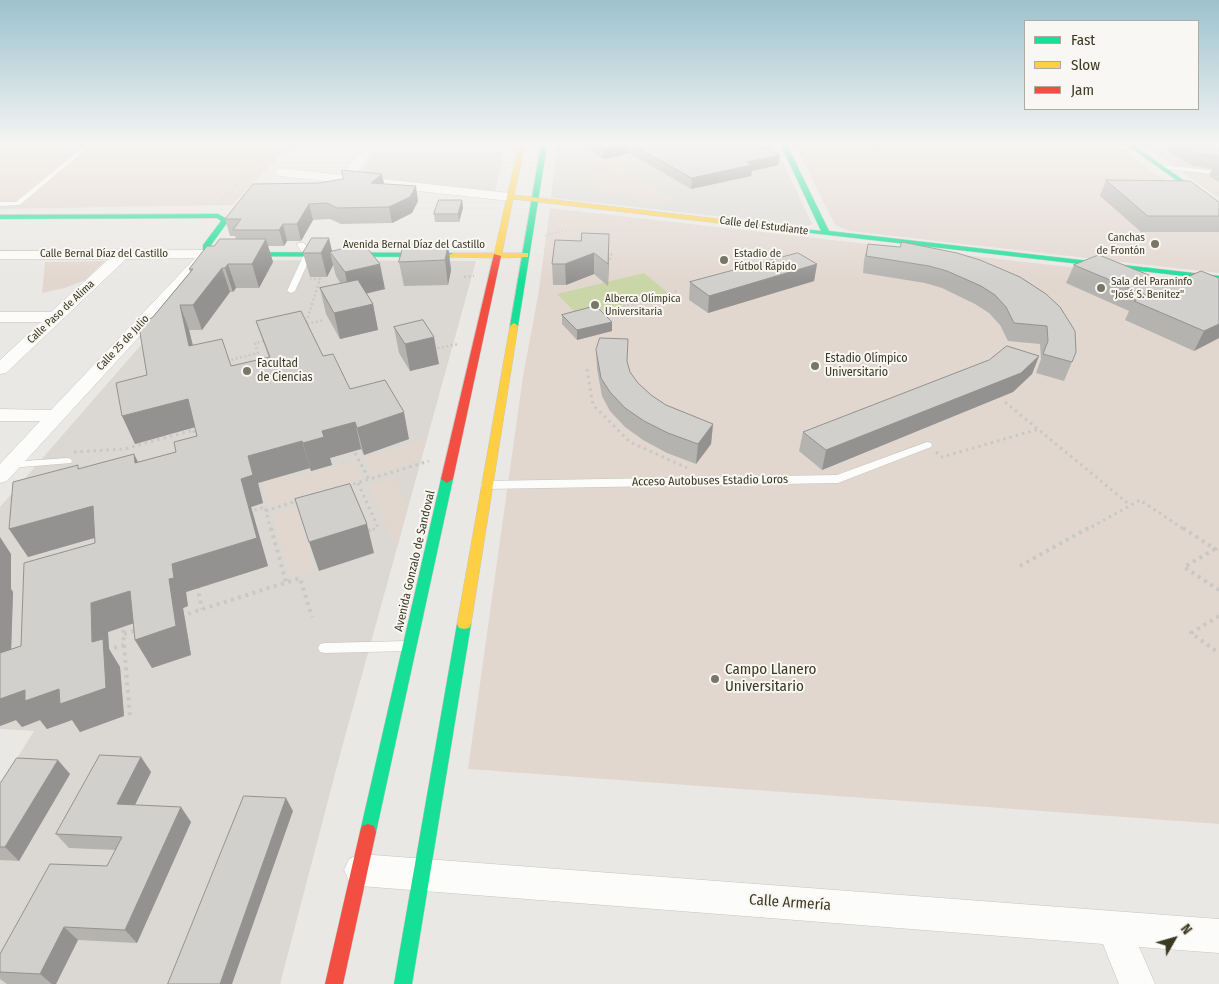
<!DOCTYPE html>
<html>
<head>
<meta charset="utf-8">
<style>
  body { margin:0 }
  #map { position:relative; width:1219px; height:984px; overflow:hidden; background:#eae8e5; font-family:"Fira Sans Condensed",sans-serif }
  canvas { display:block }
  .legend { position:absolute; left:1024px; top:20px; width:175px; height:90px; box-sizing:border-box; background:#f9f7f3; border:1px solid #adaba0; margin:0; padding:6px 9px; list-style:none; font-size:15px; color:#3c3923 }
  .legend li { display:flex; align-items:center; gap:10px; height:25px }
  .legend b { width:25px; border:1px solid #adaba0 }
  .north { position:absolute; left:1149px; top:914px; width:50px; height:50px; -webkit-text-stroke:4px #f9f7f3; paint-order:stroke; rotate:52deg; font-size:14px; font-weight:700; line-height:20px; text-align:center; color:#3c3923 }
  .north::after { content:''; display:block; margin:auto; width:18px; height:22px; background:#3c3923; clip-path:polygon(50% 0,100% 100%,50% 72%,0 100%) }
</style>
</head>
<body>
<div id="map">
<canvas width="1219" height="984"></canvas>
<ul class="legend">
<li><b style="height:6px;background:#16e098"></b>Fast</li>
<li><b style="height:6px;background:#ffcf43"></b>Slow</li>
<li><b style="height:6px;background:#f24e42"></b>Jam</li>
</ul>
<div class="north">N</div>
</div>
<script>
const g = document.querySelector('canvas').getContext('2d');
g.lineJoin = 'round';
function paint(path, color) { g.fillStyle = color; g.fill(path, 'evenodd'); }
function trace(path, color, width, dash) { g.strokeStyle = color; g.lineWidth = width; g.lineCap = dash ? 'butt' : 'round'; g.setLineDash(dash || []); g.stroke(path); }
function write(font, color, halo, rows, align = 'center') {
  g.font = font + ' "Fira Sans Condensed",sans-serif'; g.lineWidth = 4; g.setLineDash([]); g.textBaseline = 'middle'; g.strokeStyle = halo; g.fillStyle = color; for (const [text, x, y, turn = 0] of rows) {
    g.save(); g.translate(x, y); g.rotate((+turn || 0) * Math.PI / 180); g.textAlign = isNaN(turn) ? turn : align; if (halo) g.strokeText(text, 0, 0); g.fillText(text, 0, 0); g.restore();
  }
}
paint(new Path2D(`
  M557 145H775L812 224 807 226 551 198Z
  M1143 145H1219V198Z
  M373 152H504L495 193 359 176Z
  M215 260 476 261 341 751 280 984H0V785L34 731 0 729V507Z`), '#dbd8d3');
paint(new Path2D(`
  M0 145H291L232 205 0 209Z
  M795 145H1116L1219 220V273L849 231 835 225Z
  M619 167 676 201 649 207 625 192 610 195 580 176Z
  M1185 173 1219 177V179H1212L1219 184V192L1207 188Z
  M550 208 1219 284V824L468 769 523 376 538 296Z
  M105 261 85 280 65 288 42 293 45 262Z
  M427 439 421 459 372 475 364 458Z
  M272 447 284 481 354 461 362 478 270 506 253 452Z
  M395 478 408 506 397 549 369 486Z
  M351 491 359 510 302 527 315 570 291 578 272 514Z`), '#e2d7cf');
paint(new Path2D(`
  M644 273 668 293 579 316 557 294Z`), '#cad6a8');
const lane = new Path2D(`
  M85 145H91L20 205 0 206V202H16Z
  M1161 165 1219 171V175L1159 168V166Z
  M298 243H304L312 254 295 291 291 293 287 291 304 254 297 245Z
  M927 442 931 443 932 445 931 447 838 483 486 489 480 485 486 481 837 475Z
  M67 458 71 459 72 461 71 463 10 468 5 465 10 462Z
  M408 641 413 642 415 646 413 650 408 651 325 653 320 652 318 648 320 644 325 643Z`);
const street = new Path2D(`
  M364 145H375L355 176 510 193 516 197 510 201 280 176 274 172 280 168 343 175Z
  M207 250 212 251 214 254 212 257 7 481 0 483V464L40 421H0V409L51 410 195 258 126 259 6 373 0 374V360L41 322H0V312H51L109 259H0V251Z
  M360 854 1219 919V953L1139 947 1155 984H1119L1103 944 360 886 349 881 344 870 349 859Z`);
const fast = new Path2D(`
  M541 145H547L518 326 514 329 510 326Z
  M781 145H787L829 231 1219 276V280L716 222 714 221 718 219 821 231Z
  M1127 145H1133L1219 205V210Z
  M218 214 229 220 211 245V252L453 253 457 255 453 257 207 256 203 254V245L221 221 217 218 0 219V215Z
  M447 475 453 479 376 832 374 838 368 840 362 838 360 832 441 479Z
  M464 619 469 620 471 624 412 984H394L457 624 459 620Z`);
const slow = new Path2D(`
  M519 145H525L514 195 718 219 722 221 718 223 513 199 502 253H528V257L497 258 450 257 449 255 453 253H494Z
  M514 323 518 326 471 624 469 628 464 629 459 628 457 624 510 326Z`);
const jam = new Path2D(`
  M494 254 501 256 453 479 447 483 441 479Z
  M368 824 374 826 376 832 343 984H325L360 832 362 826Z`);
trace(lane, '#c6c4c1', 1);
trace(street, '#c6c4c1', 1);
trace(fast, '#c5c4bf', 1);
trace(slow, '#c5c4bf', 1);
trace(jam, '#c5c4bf', 1);
trace(new Path2D(`
  M53 145H66
  M219 202 278 145
  M545 236 569 229`), '#cac8c2', 2, [1, 2.5]);
trace(new Path2D(`
  M606 254H611L610 262
  M464 277 474 276
  M619 312 628 310 624 306 677 291
  M307 324 324 320
  M308 326 306 323 320 279H310
  M433 349 459 344
  M227 361 258 353 255 343 265 341`), '#cac8c2', 2.5, [2, 2.5]);
trace(new Path2D(`
  M587 369 593 405 630 442 687 468
  M1005 402 1130 505
  M192 424 196 440
  M74 452 124 449 194 430
  M936 452 942 457 1039 429
  M355 453 369 479
  M358 483 378 527 372 530
  M347 486 429 461
  M248 512 265 507 266 511
  M271 530 266 511 300 500
  M1086 530 1140 500 1185 530`), '#cac8c2', 3, [2.5, 4]);
trace(new Path2D(`
  M271 528 286 582
  M1183 528 1215 549 1219 547
  M368 531 375 528
  M1215 549 1184 567 1219 590
  M1020 566 1088 528
  M197 586 202 609
  M181 616 300 578 312 617
  M1219 616 1191 633 1219 653
  M124 634 137 630
  M124 645 130 717
  M107 650 124 645 123 624`), '#cac8c2', 4, [3, 4.5]);
paint(lane, '#fcfcfb');
paint(street, '#fcfcfb');
paint(fast, '#16e098');
paint(slow, '#ffcf43');
paint(jam, '#f24e42');
paint(new Path2D(`
  M581 145H772V149L769 150 780 155 778 165 752 171 751 176 691 189 629 153 604 159Z
  M869 145H880L879 150Z
  M1171 145H1219V182L1209 176 1212 169 1193 166 1168 152Z
  M382 174 384 184 418 201 412 213 392 223 341 224 330 219 313 220 301 241H287L284 246H268L273 262 259 288H236L233 292H230L202 330H189L193 345 232 366 269 358 256 321 323 356 350 389 409 439 364 455 361 449 330 458 332 465 311 471 310 468 258 483 263 503 251 507 268 566 186 592 188 606 183 608 191 655 152 668 135 640 134 623 108 632 109 649 120 667 124 716 80 732 72 720 47 729 40 720 22 727 16 720 0 726 11 554V589L13 592 11 649 21 646 95 543 94 538 28 557 134 454 138 462 176 452 197 436 195 427 135 444 147 375 152 318 190 272 189 269 214 246 236 239 235 236H230L225 219 319 183Z
  M1106 180 1219 202V232H1141L1100 196Z
  M462 200 463 208 459 222H435L434 214Z
  M609 234 608 286 594 274 566 285H553L552 264 581 241Z
  M868 244 980 260 1076 352 1064 381 1036 373 1041 359 1040 344 1008 341 1000 325 989 313 975 304 942 288 925 283 863 273 864 260Z
  M448 246 451 270 448 285 404 286 399 262Z
  M332 251 385 289 366 294 373 304 378 330 340 339 326 314 320 288 341 284 336 276 333 265 327 277H310L303 253Z
  M817 264 814 281 708 313 689 300 690 282Z
  M1074 265 1171 284 1219 278V338L1194 351 1125 320 1129 311 1066 283Z
  M562 315 612 322V331L577 340 562 324Z
  M394 327 439 364 410 371 399 353Z
  M596 350 627 362 630 372 638 383 651 395 666 405 713 424 711 444 696 464 667 453 643 440 625 427 610 411 602 396 597 369Z
  M1039 356 1032 374 1013 392 822 470 799 451 803 432Z
  M141 757 151 772 135 805 191 822 137 943 78 940 56 984H7L0 979V954L107 866 116 850 69 848 56 834Z
  M70 774 19 861 0 860V784Z`), '#b5b3b0');
paint(new Path2D(`
  M622 145H629V153L604 159V148Z
  M755 145H772V149L754 153Z
  M780 155 778 165 752 171 751 176 691 189 692 178 747 162Z
  M382 174 385 189 371 183Z
  M416 186 418 201 412 213 392 223 389 207Z
  M462 200 463 208 459 222 458 214Z
  M309 204 313 220 301 241 297 224Z
  M283 224 287 241 284 246 279 230Z
  M609 234V254L608 286V264Z
  M329 238 333 255 330 252 333 265 327 277 321 253Z
  M266 239 273 262 259 288 252 264Z
  M448 246 451 270 448 285 445 260Z
  M594 253V274L566 285 565 264Z
  M228 264 236 288 233 292 225 268Z
  M380 264 385 289 350 297 345 272Z
  M817 264 814 281 708 313 709 296Z
  M222 268 230 292 202 330 193 305Z
  M373 304 378 330 340 339 334 313Z
  M180 305 189 330 199 372 189 346Z
  M612 322V331L577 340V330Z
  M1219 324V338L1194 351 1204 331Z
  M434 337 439 364 410 371 405 344Z
  M1039 356 1032 374 1013 392 822 470 826 450Z
  M188 399 199 426 135 444 122 416Z
  M404 412 409 439 364 455 357 428Z
  M355 422 361 449 330 458 332 465 311 471 303 443 322 431Z
  M713 424 711 444 696 464 698 444Z
  M302 441 310 468 258 483 263 503 251 507 268 566 186 592 188 606 183 608 191 655 152 668 135 640 169 579 172 564 241 479 248 456Z
  M134 454 147 482 135 463Z
  M93 506 108 534 28 557 9 529Z
  M367 524 374 553 319 571 309 542Z
  M0 537 11 554V589L13 592 10 685 0 673Z
  M130 591 146 619 108 632 109 649 120 667 124 716 80 732 72 720 47 729 40 720 22 727 16 720 0 726V690L92 642 91 603Z
  M141 757 151 772 128 819 117 804Z
  M58 760 70 774 19 861 5 847Z
  M286 798 293 811 232 984H220Z
  M181 807 191 822 137 943 125 930Z
  M64 927 78 940 56 984H52L40 974Z`), '#939290');
const building = new Path2D(`
  M598 145H622L604 148Z
  M632 145H758L780 155 747 162 752 165 692 178Z
  M1183 145H1219V156L1199 154Z
  M342 170 382 174 371 183 416 186 410 197 389 207 337 208 327 203 309 204 297 224H283L279 230H233L241 219H225L253 184 319 183 343 179Z
  M1106 180 1190 181 1219 202V216H1148Z
  M439 200H462L458 214H434Z
  M582 233 609 234 608 264 594 253 565 264H552L555 240 581 241Z
  M312 238H329L321 253H303Z
  M220 239H266L252 264H228L225 268H222L193 305H180L189 346 222 339 231 366 270 357 256 321 301 311 323 356 333 354 350 389 385 380 404 412 357 428 355 422 322 431 324 437 303 443 302 441 248 456 253 475 241 479 257 538 172 564 174 578 169 579 176 626 135 640 130 591 91 603 92 642 103 639 106 688 60 704 59 689 25 701V690L0 699V653L21 646 24 563 95 543 93 506 9 529 13 482 78 465V469L134 454 135 463 176 452 174 442 197 436 188 399 122 416 116 383 147 375 138 321 152 318 193 269H189L207 246H214Z
  M902 242 957 253 980 260 1020 277 1046 294 1060 307 1075 331 1076 352 1072 362 1043 354 1048 341 1047 326 1014 323 1006 307 995 295 981 286 947 271 929 266 866 256 868 244 900 247Z
  M364 244 380 264 345 272 330 252Z
  M404 244H422L421 247 448 246 445 260 399 262Z
  M798 253 817 264 709 296 690 282Z
  M1099 255 1171 284 1201 271 1219 278V324L1204 331 1134 301 1146 295 1074 265Z
  M358 280 373 304 334 313 320 288Z
  M596 306 612 322 577 330 562 315Z
  M423 320 434 337 405 344 394 327Z
  M600 338 628 339 627 361 630 372 638 383 651 395 666 405 713 424 698 444 668 433 644 421 625 408 610 392 601 378 596 350Z
  M1007 346 1039 356 1021 373 826 450 803 432 989 360Z
  M350 484 367 524 309 542 295 499Z
  M100 755 141 757 117 804 181 807 125 930 64 927 40 974 0 972V954L50 864 107 866 122 837 56 834Z
  M17 758 58 760 5 847H0V784Z
  M244 796 286 798 220 984H168Z`);
paint(building, '#d2d0cd');
trace(building, '#939290', 1);
const sky = g.createLinearGradient(0, 0, 0, 282);
sky.addColorStop(0, '#9cc2ce');
sky.addColorStop(0.51, '#f6f5f3');
sky.addColorStop(1, '#f6f5f300');
g.fillStyle = sky;
g.fillRect(0, 0, 1219, 282);
for (const [x, y, r, color] of [
  [1155,244,5,"#797667"],
  [724,260,5,"#797667"],
  [1101,288,5,"#797667"],
  [595,305,5,"#797667"],
  [815,366,5,"#797667"],
  [247,371,5,"#797667"],
  [715,679,5,"#797667"]
]) { const dot = new Path2D(); dot.arc(x, y, r, 0, 2 * Math.PI); g.fillStyle = color; g.fill(dot); trace(dot, '#f9f7f3', 2); }
write('11px', '#3c3923', '#f9f7f3', [
  ["Calle del Estudiante",764,226,7],
  ["Avenida Bernal Díaz del Castillo",414,245],
  ["Calle Bernal Díaz del Castillo",104,254],
  ["Calle Paso de Alima",61,312,-43],
  ["Calle 25 de Julio",123,343,-47]
]);
write('11px', '#3c3923', '#f9f7f3', [
  ["Canchas",1145,238,"right"],
  ["de Frontón",1145,251,"right"],
  ["Estadio de",734,254],
  ["Fútbol Rápido",734,267],
  ["Sala del Paraninfo",1111,282],
  ["\"José S. Benitez\"",1111,295],
  ["Alberca Olímpica",605,299],
  ["Universitaria",605,312]
], 'left');
write('12px', '#3c3923', '#f9f7f3', [
  ["Estadio Olímpico",825,359],
  ["Universitario",825,373],
  ["Facultad",257,364],
  ["de Ciencias",257,378]
], 'left');
write('12px', '#3c3923', '#f9f7f3', [
  ["Acceso Autobuses Estadio Loros",710,481,-1],
  ["Avenida Gonzalo de Sandoval",415,561,-77]
]);
write('15px', '#3c3923', '#f9f7f3', [
  ["Campo Llanero",725,670],
  ["Universitario",725,687]
], 'left');
write('15px', '#3c3923', '#f9f7f3', [
  ["Calle Armería",790,903,4]
]);
</script>
</body>
</html>
